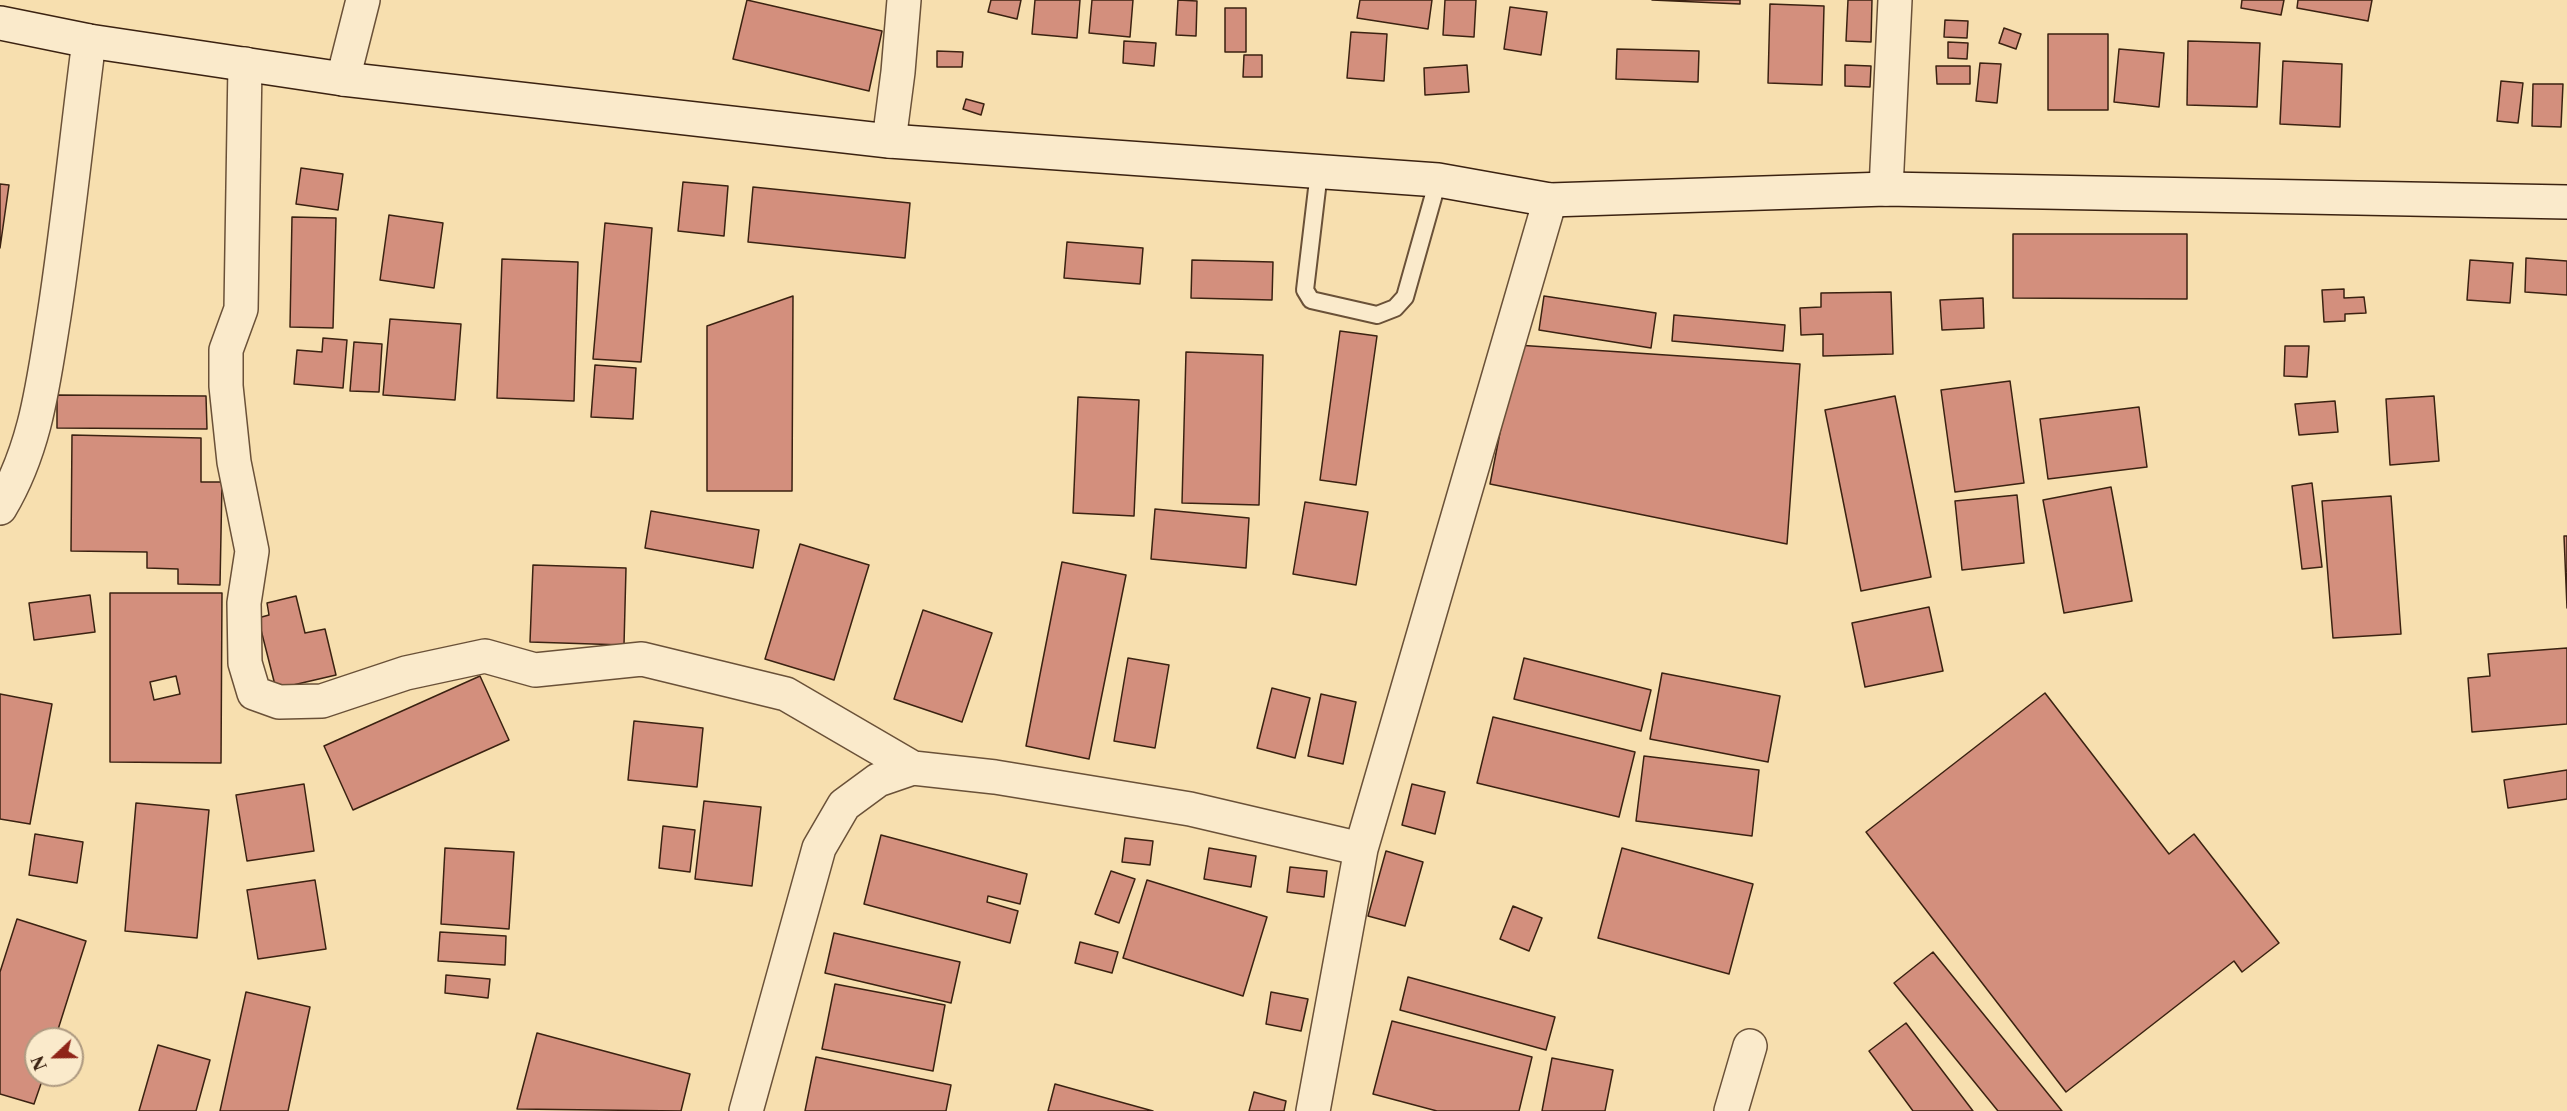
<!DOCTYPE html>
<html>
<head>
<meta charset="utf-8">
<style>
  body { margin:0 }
  #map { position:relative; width:2567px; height:1111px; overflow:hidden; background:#f7dfaf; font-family:"Libre Caslon Text",serif }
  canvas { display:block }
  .north { position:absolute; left:24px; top:1027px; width:60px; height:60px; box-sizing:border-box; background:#faeacb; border:2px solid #ae9a81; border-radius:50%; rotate:248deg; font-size:16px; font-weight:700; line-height:24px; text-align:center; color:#3b2211 }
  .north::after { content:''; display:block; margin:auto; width:21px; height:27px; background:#8f2418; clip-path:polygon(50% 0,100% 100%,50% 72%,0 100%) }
</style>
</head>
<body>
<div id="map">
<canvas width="2567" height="1111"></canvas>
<div class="north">N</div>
</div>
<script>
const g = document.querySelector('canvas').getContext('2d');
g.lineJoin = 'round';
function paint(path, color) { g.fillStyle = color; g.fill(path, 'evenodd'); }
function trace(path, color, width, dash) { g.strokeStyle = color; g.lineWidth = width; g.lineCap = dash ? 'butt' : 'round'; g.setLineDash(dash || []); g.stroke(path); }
const building = new Path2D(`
  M747 0 882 31 869 91 733 59Z
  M991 0H1021L1017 19 988 12Z
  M1035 0H1080L1077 38 1032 34Z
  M1092 0H1133L1130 37 1089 33Z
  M1178 0 1197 1 1196 36 1176 35Z
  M1360 0H1432L1428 29 1357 18Z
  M1445 0H1476L1474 37 1443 35Z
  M1652 0H1740V4Z
  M1848 0H1872L1871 42 1846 41Z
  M2242 0H2284L2281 15 2241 8Z
  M2298 0H2372L2368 21 2297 8Z
  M1770 4 1824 6 1822 85 1768 83Z
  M1510 7 1547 12 1541 55 1504 49Z
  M1225 8H1246V52H1225Z
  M1945 20 1968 21 1967 38 1944 37Z
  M2004 28 2021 34 2016 49 1999 43Z
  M1351 32 1387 34 1384 81 1347 78Z
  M2048 34H2108V110H2048Z
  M1124 41 1156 43 1154 66 1123 63Z
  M2188 41 2260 43 2257 107 2187 105Z
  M1948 42 1968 43 1967 59 1948 58Z
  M1617 49 1699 51 1698 82 1616 79Z
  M2119 49 2164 53 2159 107 2114 102Z
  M937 51 963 52 962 67H937Z
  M1244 55H1262V77H1243Z
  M2283 61 2342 64 2340 127 2280 124Z
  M1980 63 2001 64 1997 103 1976 101Z
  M1467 65 1469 92 1425 95 1424 68Z
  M1845 65 1871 66 1870 87 1845 86Z
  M1936 66H1970V84H1937Z
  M2501 81 2523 83 2518 123 2497 121Z
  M2533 84H2563L2561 127 2532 126Z
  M966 99 984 104 981 115 963 109Z
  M301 168 343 174 338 210 296 204Z
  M683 182 728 186 724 236 678 231Z
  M0 184 9 185 0 248Z
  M753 187 910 203 905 258 748 242Z
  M389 215 443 223 434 288 380 280Z
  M292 217 336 218 333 328 290 327Z
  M605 223 652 228 641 362 593 359Z
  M2013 234H2187V299L2013 298Z
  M1067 242 1143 248 1140 284 1064 278Z
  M2526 258 2567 261V295L2525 292Z
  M502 259 578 262 574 401 497 398Z
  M1192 260 1273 262 1272 300 1191 298Z
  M2470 260 2513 263 2510 303 2467 300Z
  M2344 289V298L2364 297 2366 313 2345 314V321L2324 322 2322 290Z
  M1891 292 1893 354 1823 356V334L1801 335 1800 308 1821 307V293Z
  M793 296 792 491H707V326Z
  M1544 296 1656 313 1651 348 1539 330Z
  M1983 298 1984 328 1942 330 1940 300Z
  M1674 315 1785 325 1783 351 1672 341Z
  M390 319 461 324 455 400 383 395Z
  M1340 331 1377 336 1356 485 1320 480Z
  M323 338 347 340 343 388 294 384 297 350 322 352Z
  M354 342 382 344 379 392 350 391Z
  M1517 345 1800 364 1787 544 1490 484Z
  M2285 346H2309L2307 377 2284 376Z
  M1186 352 1263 355 1259 505 1182 503Z
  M595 365 636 368 633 419 591 417Z
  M2010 381 2024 483 1955 492 1941 390Z
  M57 395 206 396 207 429 57 428Z
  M1895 396 1931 577 1861 591 1825 410Z
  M2434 396 2439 461 2390 465 2386 399Z
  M1078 397 1139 400 1134 516 1073 513Z
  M2335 401 2338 432 2299 435 2295 404Z
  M2139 407 2147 467 2048 479 2040 419Z
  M72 435 201 438V482H222L220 585 178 584V569L147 568V552L71 551Z
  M2312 483 2322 567 2302 569 2292 486Z
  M2111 487 2132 601 2064 613 2043 500Z
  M2017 495 2024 563 1962 570 1955 501Z
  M2391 496 2401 634 2333 638 2322 501Z
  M1305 502 1368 512 1356 585 1293 574Z
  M1155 509 1249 518 1246 568 1151 559Z
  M651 511 759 530 753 568 645 548Z
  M2564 536H2567V608Z
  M800 544 869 565 834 680 765 659Z
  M1062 562 1126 575 1089 759 1026 746Z
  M533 565 626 568 624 645 530 642Z
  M110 593H222L221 763 110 762ZM176 676 180 694 154 700 150 682Z
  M90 595 95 632 34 640 29 603Z
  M296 596 305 633 325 629 336 675 276 689 258 618 269 615 267 603Z
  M1929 607 1943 671 1865 687 1852 623Z
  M923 610 992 633 962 722 894 699Z
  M2567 648V724L2472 732 2468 678 2490 676 2488 654Z
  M1128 658 1169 665 1155 748 1114 741Z
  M1524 658 1651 690 1641 731 1514 699Z
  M1662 673 1780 696 1768 762 1650 739Z
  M480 676 509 740 353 810 324 746Z
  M1272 688 1310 698 1295 758 1257 748Z
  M2045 693 2169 854 2194 834 2279 943 2242 972 2234 961 2066 1092 1866 832Z
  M0 694 52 704 30 824 0 819Z
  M1321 694 1356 702 1343 764 1308 756Z
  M1493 717 1635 752 1619 817 1477 783Z
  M634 721 703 728 697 787 628 780Z
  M1644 756 1759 770 1752 836 1636 821Z
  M2567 770V799L2508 808 2504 780Z
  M304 784 314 851 247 861 236 795Z
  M1412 784 1445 792 1435 834 1402 825Z
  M704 801 761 807 752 886 695 879Z
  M136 803 209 810 197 938 125 931Z
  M663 826 695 830 690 872 659 868Z
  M35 834 83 842 77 883 29 875Z
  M881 835 1027 874 1020 904 988 896 987 902 1018 911 1010 943 864 904Z
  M1125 838 1153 841 1150 865 1122 862Z
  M445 848 514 852 509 929 441 924Z
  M1209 848 1256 856 1251 887 1204 879Z
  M1622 848 1753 884 1729 974 1598 938Z
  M1386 851 1423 862 1405 926 1368 916Z
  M1290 867 1327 871 1324 897 1287 892Z
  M1111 871 1135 879 1119 923 1095 914Z
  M315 880 326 949 258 959 247 890Z
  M1147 880 1267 917 1243 996 1123 958Z
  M1513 906 1542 918 1529 951 1500 939Z
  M17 919 86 941 55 1039H36V1075H44L34 1104 0 1094V972Z
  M440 932 506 936 505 965 438 961Z
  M834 933 960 962 951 1003 825 973Z
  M1080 942 1118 952 1112 973 1075 963Z
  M1933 952 2062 1111H1998L1894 983Z
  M446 975 490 979 488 998 445 993Z
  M1408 977 1555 1017 1546 1050 1400 1010Z
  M835 984 945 1005 933 1071 822 1049Z
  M246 992 310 1007 288 1111H220Z
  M1271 992 1308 999 1301 1031 1266 1024Z
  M1392 1021 1532 1057 1519 1111H1437L1373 1094Z
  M1906 1023 1973 1111H1913L1869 1051Z
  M537 1033 690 1074 681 1111 517 1109Z
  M158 1045 210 1060 196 1111H139Z
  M816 1057 951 1085 946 1111H805Z
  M1552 1058 1613 1070 1605 1111H1542Z
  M1055 1084 1153 1111H1048Z
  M1254 1092 1286 1101 1284 1111H1249Z`);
paint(building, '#d38f7d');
trace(building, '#3b2211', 1.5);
const service = new Path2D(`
  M1319 172 1305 290 1311 300 1377 315 1395 308 1405 297 1438 180`);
const minor = new Path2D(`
  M245 64 241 309 226 350V386L234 462 252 551 244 603 245 663 254 693 279 702 322 701 406 673 485 656 535 670 642 659 786 694 913 768
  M343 79 363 0
  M889 141 898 72 904 0
  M1886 189 1895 0
  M0 508C36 448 43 384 54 316 68 225 77 133 89 41
  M746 1111 819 848 844 805 878 780 913 768 995 777 1190 809 1361 849
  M1313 1111 1361 849 1550 200
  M1731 1111 1750 1046`);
const secondary = new Path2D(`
  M0 23 89 41 343 79 889 141 1438 180 1550 200 1886 189 2567 202`);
trace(service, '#6a5138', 20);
trace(minor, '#6a5138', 36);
trace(secondary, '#3b2211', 36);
trace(service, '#faeacb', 16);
trace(minor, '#faeacb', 33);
trace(secondary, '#faeacb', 33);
</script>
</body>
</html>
